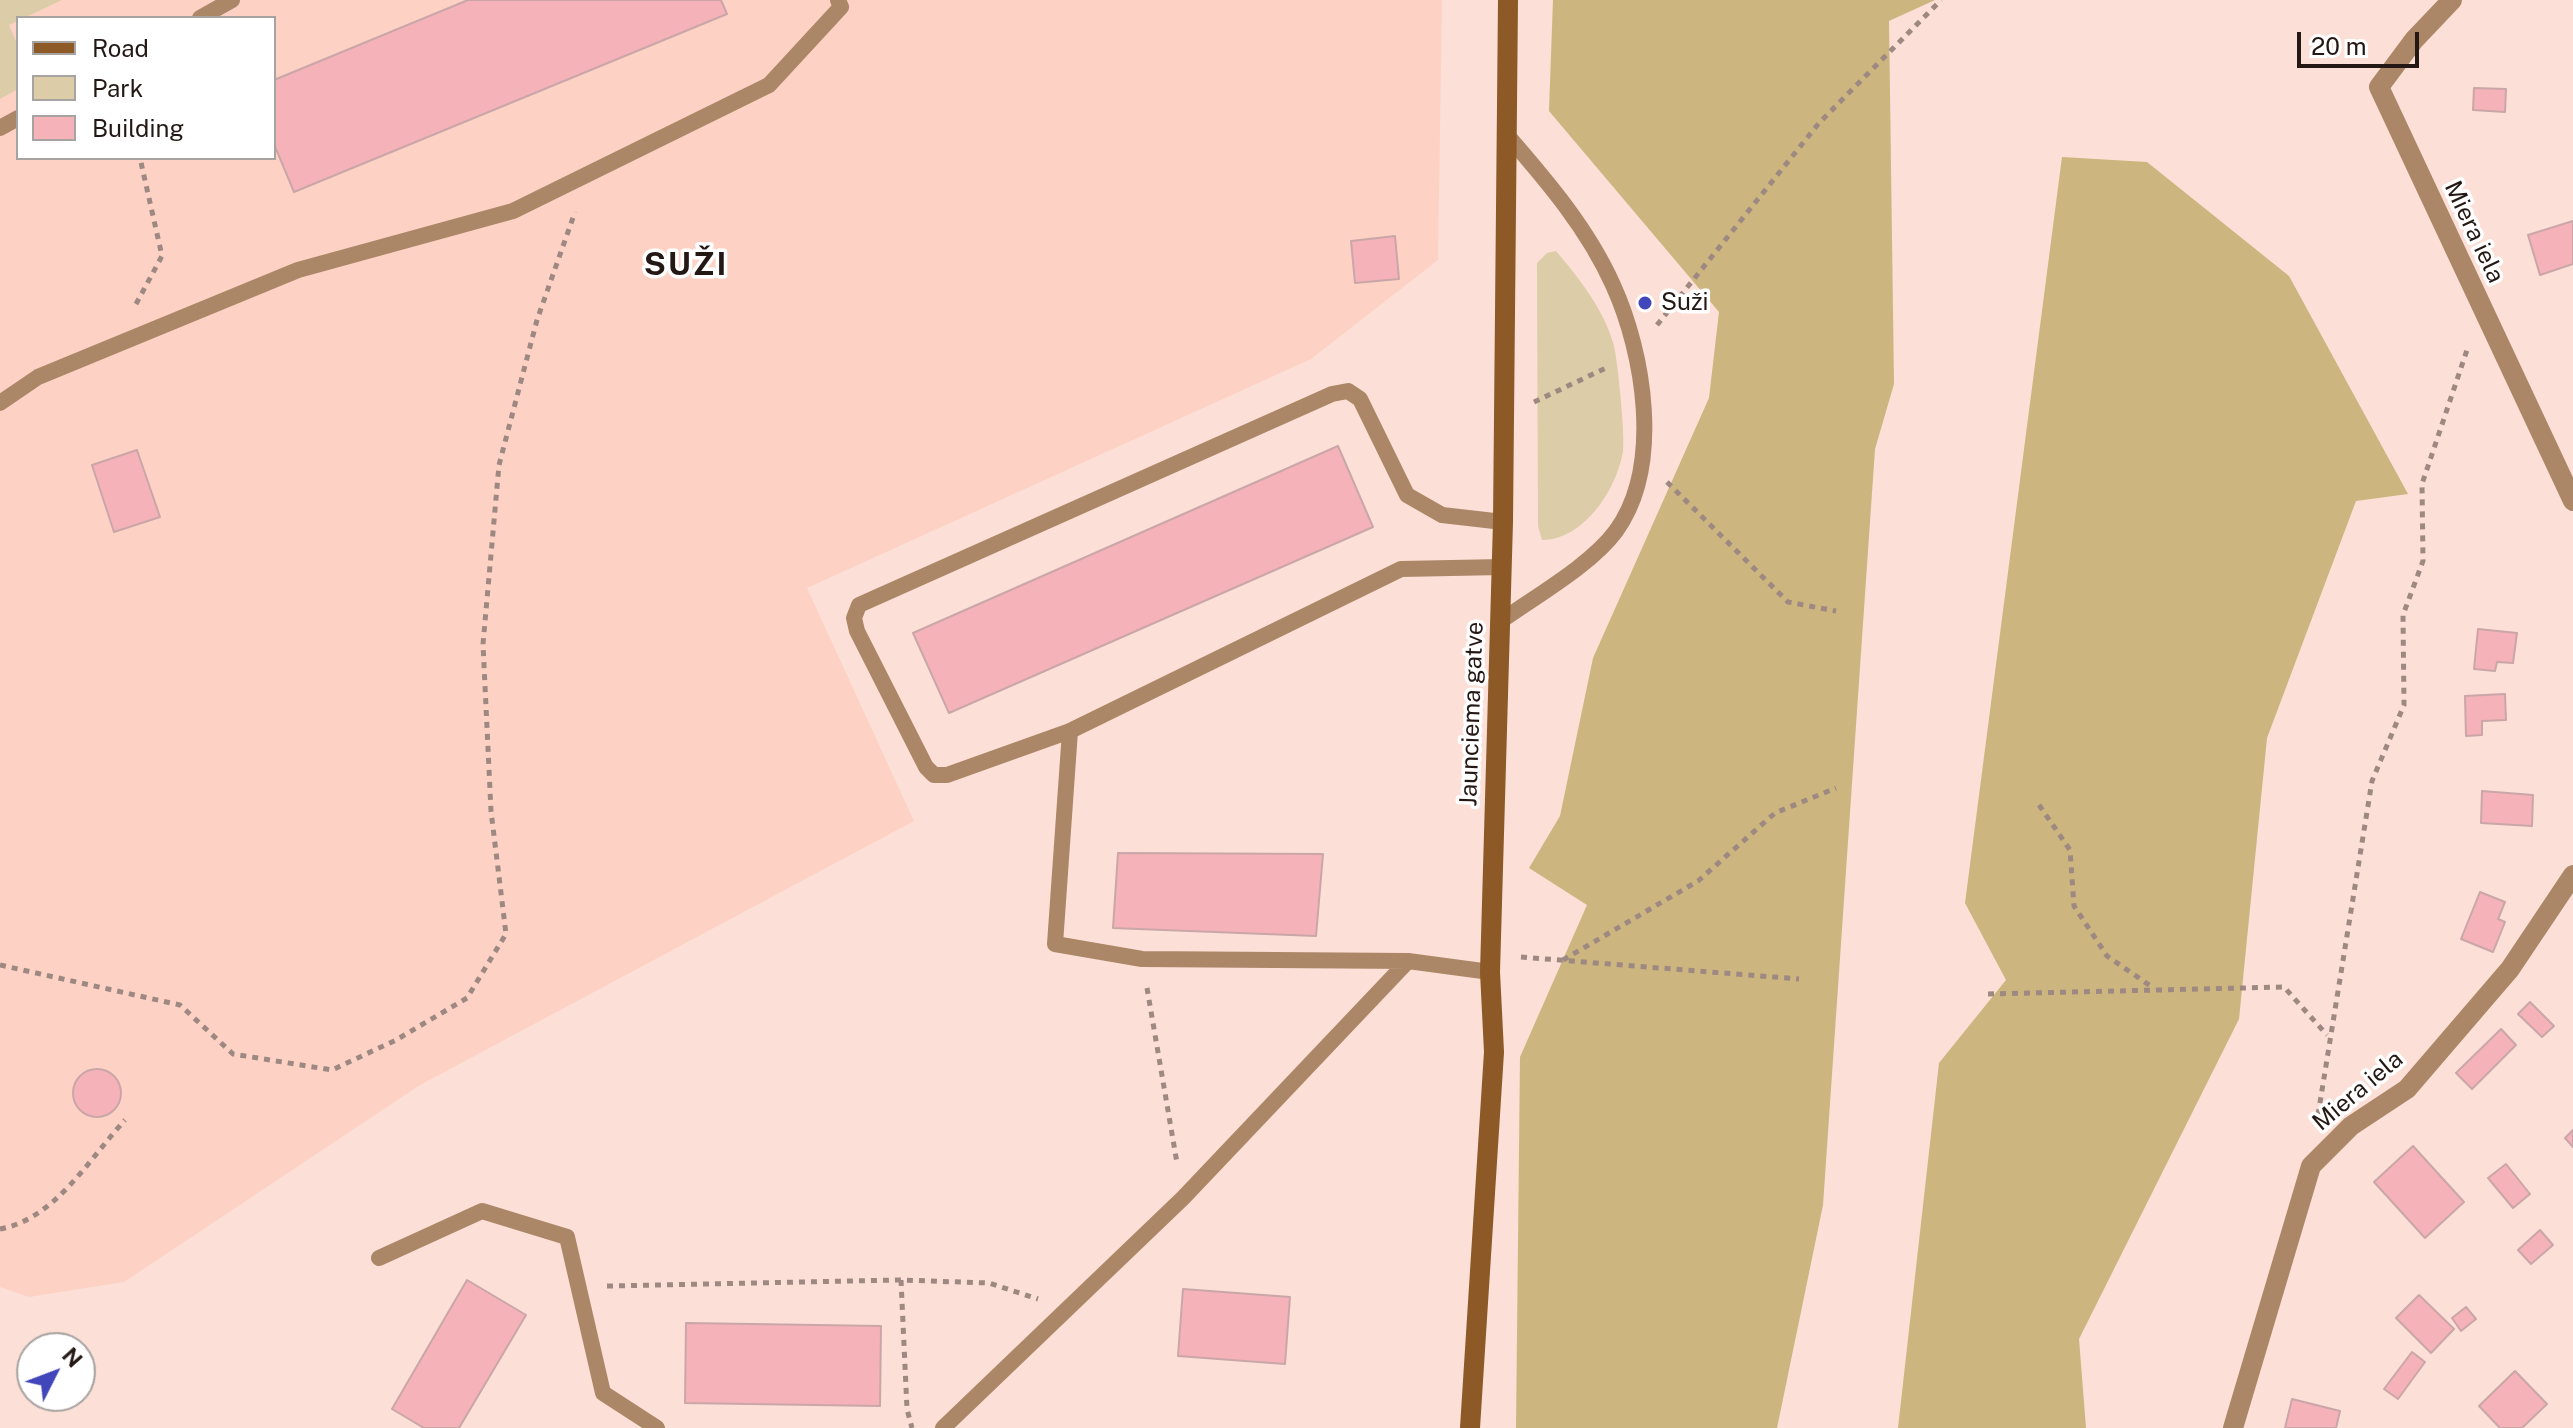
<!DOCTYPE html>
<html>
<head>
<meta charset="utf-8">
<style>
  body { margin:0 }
  #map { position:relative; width:2573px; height:1428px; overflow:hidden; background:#fcdfd6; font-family:"Public Sans",sans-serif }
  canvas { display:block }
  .legend { position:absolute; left:16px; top:16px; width:260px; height:144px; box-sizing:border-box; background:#fff; border:2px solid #a7a3a1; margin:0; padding:10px 14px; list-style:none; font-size:24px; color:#241814 }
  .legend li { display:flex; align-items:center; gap:16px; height:40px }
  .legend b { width:40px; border:2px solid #a7a3a1 }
  .north { position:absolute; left:16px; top:1332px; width:80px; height:80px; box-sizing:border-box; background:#fff; border:2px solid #a7a3a1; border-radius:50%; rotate:48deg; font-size:22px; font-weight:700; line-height:32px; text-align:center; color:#241814 }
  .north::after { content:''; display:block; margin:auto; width:28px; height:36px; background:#4146ba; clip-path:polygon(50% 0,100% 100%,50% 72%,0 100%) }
  .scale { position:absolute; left:2297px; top:32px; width:122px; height:36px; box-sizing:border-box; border:4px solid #241814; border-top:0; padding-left:10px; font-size:24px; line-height:28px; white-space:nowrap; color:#241814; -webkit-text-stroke:6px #fff; paint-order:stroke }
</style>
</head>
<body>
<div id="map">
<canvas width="2573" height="1428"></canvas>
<ul class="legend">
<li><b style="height:10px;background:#8c5927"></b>Road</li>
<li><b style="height:22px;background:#dccca7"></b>Park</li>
<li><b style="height:22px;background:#f5b3b9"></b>Building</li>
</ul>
<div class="north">N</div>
<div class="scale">20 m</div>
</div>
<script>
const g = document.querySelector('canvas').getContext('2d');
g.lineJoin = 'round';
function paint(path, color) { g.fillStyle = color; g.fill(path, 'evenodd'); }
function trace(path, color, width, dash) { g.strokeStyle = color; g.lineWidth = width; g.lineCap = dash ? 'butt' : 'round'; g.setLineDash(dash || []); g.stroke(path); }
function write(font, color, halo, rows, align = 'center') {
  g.font = font + ' "Public Sans",sans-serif'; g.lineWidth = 7; g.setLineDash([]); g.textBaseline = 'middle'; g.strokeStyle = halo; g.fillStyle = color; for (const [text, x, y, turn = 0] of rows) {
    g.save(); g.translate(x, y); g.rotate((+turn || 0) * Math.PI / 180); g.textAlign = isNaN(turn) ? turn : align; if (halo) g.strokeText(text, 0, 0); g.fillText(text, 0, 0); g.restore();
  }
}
paint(new Path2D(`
  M0 0H1442L1438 260 1311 359 807 588 914 821 420 1085 124 1282 29 1297 0 1287ZM18 18H274V158H18Z`), '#fdd2c4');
paint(new Path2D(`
  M0 0H62L9 25 18 46V89L0 99Z
  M1556 251C1579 278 1605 311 1614 346 1618 364 1625 433 1623 451 1617 489 1584 540 1542 540L1538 526 1537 263 1547 253Z`), '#dccca7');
paint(new Path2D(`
  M1553 0H1935L1889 21 1894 384 1875 449 1823 1205 1777 1428H1516L1520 1057 1587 905 1529 868 1560 816 1593 658 1709 398 1719 312 1549 111Z
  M2062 157 2147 162 2289 276 2408 494 2356 501 2267 738 2239 1019 2079 1339 2086 1428H1898L1939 1063 2006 980 1965 903Z`), '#ccb57e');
const building = new Path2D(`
  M468 0H721L727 14 294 192 274 144V80Z
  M2474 88 2506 89 2505 112 2473 110Z
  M2573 221V264L2540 275 2528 235Z
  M1395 236 1399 279 1355 283 1351 241Z
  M1338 446 1373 527 949 713 913 633Z
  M137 450 160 517 114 532 92 465Z
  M2478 629 2517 633 2513 663 2497 662 2495 671 2474 669Z
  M2505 694 2506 720 2482 721V735L2466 736 2465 696Z
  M2482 791 2533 795 2532 826 2481 823Z
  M1118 853 1323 854 1316 936 1113 928Z
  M2480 892 2505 902 2498 919 2505 922 2493 952 2461 939Z
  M2530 1002 2554 1026 2542 1037 2518 1014Z
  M2501 1029 2516 1045 2472 1089 2456 1073Z
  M73 1093a24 24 0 1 1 48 0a24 24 0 1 1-48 0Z
  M2573 1130V1147L2565 1138Z
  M2413 1146 2464 1202 2425 1238 2374 1182Z
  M2506 1164 2530 1194 2513 1208 2488 1178Z
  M2540 1230 2553 1245 2531 1264 2518 1250Z
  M467 1280 526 1315 459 1428H424L392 1409Z
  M1183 1289 1290 1297 1285 1364 1178 1356Z
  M2419 1295 2454 1329 2431 1353 2396 1318Z
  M2466 1307 2476 1319 2461 1331 2452 1318Z
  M686 1323 881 1326 880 1406 685 1403Z
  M2412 1352 2425 1362 2398 1399 2384 1389Z
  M2515 1371 2547 1404 2522 1428H2500L2479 1406Z
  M2292 1399 2340 1411 2336 1428H2285Z`);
paint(building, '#f5b3b9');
trace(building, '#caa6a8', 2);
trace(new Path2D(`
  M136 304 162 256 140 158
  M1657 325 1819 123 1941 0
  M1534 402 1608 367
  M1667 482 1788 602 1836 611
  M2039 805 2070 850 2074 906 2107 956 2152 987
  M1521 957 1799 979
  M1563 960 1698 881 1775 813 1836 788
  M0 965 180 1005 233 1054 332 1070 396 1040 467 998 506 934 491 811 483 644 499 465 537 320 575 212
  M1147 988 1177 1163
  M1988 994 2284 987 2327 1035
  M2318 1115 2372 781 2404 705 2403 615 2423 561 2422 484 2468 347
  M0 1229C55 1219 89 1159 125 1120
  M901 1280 907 1409 912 1428
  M607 1286 901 1280 989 1283 1038 1299`), '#9e8982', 5, [6, 6]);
trace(new Path2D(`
  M200 18 232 0
  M0 128 18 118
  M0 403 38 377 298 270 513 211 769 85 841 7 838 0
  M1501 621C1536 596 1591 565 1616 531 1663 466 1644 353 1613 285 1588 229 1547 181 1507 135
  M1070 731 947 775H934L926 767 857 631 854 618 859 605 1332 394 1348 391 1360 399 1407 495 1442 515 1503 522
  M1490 972 1408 961 1142 959 1055 944 1070 731 1401 569 1502 567
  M379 1258 482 1211 567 1237 603 1393 657 1428
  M943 1428 1183 1198 1408 961`), '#ab8768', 16);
trace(new Path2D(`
  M2452 0 2414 40 2379 87 2573 501
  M2233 1428 2311 1166 2351 1126 2407 1089 2510 969 2573 875`), '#ab8768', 20);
trace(new Path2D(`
  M1470 1428 1494 1052 1490 972 1503 522 1508 0`), '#8c5927', 20);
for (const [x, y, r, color] of [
  [1645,303,8,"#4146ba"]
]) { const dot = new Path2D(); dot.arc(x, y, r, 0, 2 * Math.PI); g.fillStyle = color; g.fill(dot); trace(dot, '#fff', 3); }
write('24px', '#241814', '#fff', [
  ["Miera iela",2474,232,65],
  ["Jaunciema gatve",1472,714,-88],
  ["Miera iela",2358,1091,-40]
]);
write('24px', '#241814', '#fff', [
  ["Suži",1661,303]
], 'left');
g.letterSpacing = '2px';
write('bold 32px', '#241814', '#fff', [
  ["SUŽI",686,265]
]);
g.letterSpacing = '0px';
</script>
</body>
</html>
